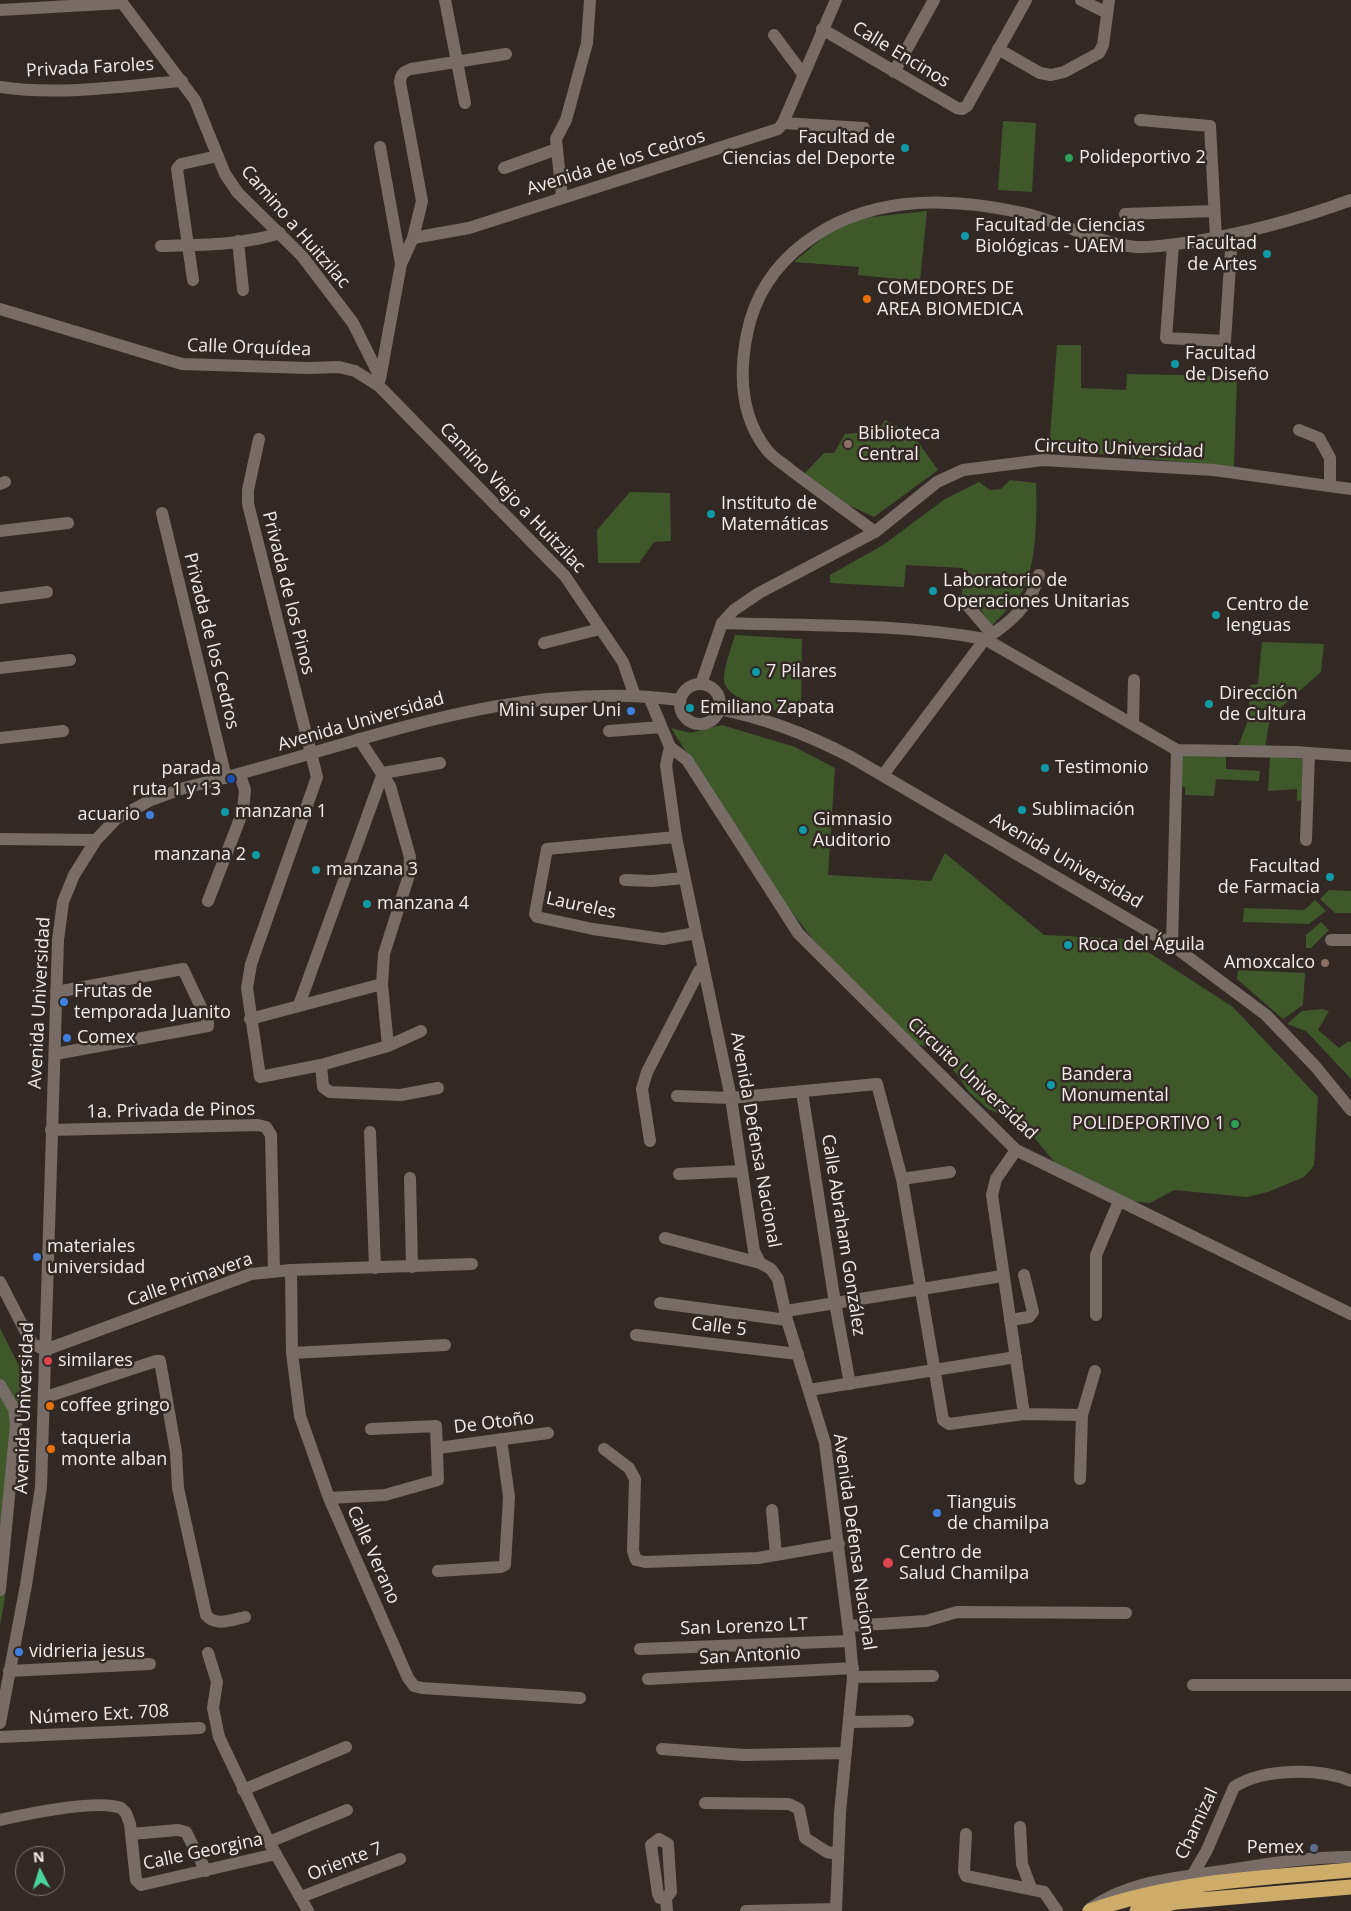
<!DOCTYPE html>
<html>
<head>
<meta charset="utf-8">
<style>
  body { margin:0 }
  #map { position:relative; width:1351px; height:1911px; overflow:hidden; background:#322924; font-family:"Open Sans",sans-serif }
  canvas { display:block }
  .north { position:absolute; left:15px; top:1846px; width:50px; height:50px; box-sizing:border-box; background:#322924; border:1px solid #7f7772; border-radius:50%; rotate:355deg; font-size:14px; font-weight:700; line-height:20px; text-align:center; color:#f2ebe8 }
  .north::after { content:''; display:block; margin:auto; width:18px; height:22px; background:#49d49d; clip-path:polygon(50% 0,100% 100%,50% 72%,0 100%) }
</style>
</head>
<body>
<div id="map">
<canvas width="1351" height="1911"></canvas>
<div class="north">N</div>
</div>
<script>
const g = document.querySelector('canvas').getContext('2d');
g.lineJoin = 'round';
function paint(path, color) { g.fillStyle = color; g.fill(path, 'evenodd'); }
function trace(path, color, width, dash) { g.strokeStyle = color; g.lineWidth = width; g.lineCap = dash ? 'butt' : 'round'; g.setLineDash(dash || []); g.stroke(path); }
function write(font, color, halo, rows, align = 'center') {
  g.font = font + ' "Open Sans",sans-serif'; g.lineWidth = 5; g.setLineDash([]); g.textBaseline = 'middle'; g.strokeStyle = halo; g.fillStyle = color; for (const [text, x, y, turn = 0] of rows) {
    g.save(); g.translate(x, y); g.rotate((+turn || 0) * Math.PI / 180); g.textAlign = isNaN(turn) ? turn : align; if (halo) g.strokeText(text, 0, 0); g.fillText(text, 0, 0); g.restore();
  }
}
paint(new Path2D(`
  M1003 121 1036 123 1032 192 998 190Z
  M927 211 920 281 858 275 859 267 794 262 826 235 862 218Z
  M1057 345H1081V388L1126 390 1127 374 1237 376 1234 467 1049 449Z
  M885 420 913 435 938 470 874 517 831 497 803 475 824 453H834L845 434 878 431Z
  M1010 480 1036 483C1037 511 1037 569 1021 594 1013 605 1001 615 992 626L971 596H962L963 568 906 565 904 587 830 583V575L883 545 945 499 979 482 990 490 1001 489Z
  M630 492 670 493 671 541 654 542 639 563H598L597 530Z
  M735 635 802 639 801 717C782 711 726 703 724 680 724 666 731 649 735 635Z
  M1262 642 1324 644 1321 672 1270 717 1265 748 1238 747 1248 720 1250 685 1258 684Z
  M722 725 795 747 835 768 828 875 931 881 945 853 1044 935 1128 939 1233 1007 1318 1097 1314 1166 1304 1177 1268 1192 1247 1197 1174 1190 1150 1203 1130 1201 1056 1164 1023 1124 988 1109 969 1092 940 1051 911 1042 812 938 768 882 671 728 690 733Z
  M1181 753 1226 755V769L1260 771 1259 781 1216 779 1214 796 1185 795V787L1178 786Z
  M1270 757 1305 759 1302 800 1297 801V789L1268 791Z
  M1329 890 1351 891V913H1335L1320 899Z
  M1315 900 1326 911 1309 924 1243 922 1244 908 1304 910Z
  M1321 922 1329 930 1311 948H1306V935Z
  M1238 970 1305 973 1303 1005 1283 1019 1237 979Z
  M1322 1009 1329 1011 1318 1030 1339 1048 1349 1041 1351 1043V1079L1306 1031 1287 1024 1302 1011Z
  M0 1328 24 1376 5 1597 0 1626Z`), '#3f582a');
trace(new Path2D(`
  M120 0 195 100 225 174 238 193 302 256 353 323 380 377
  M445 0 465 103
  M1081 0 1107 13
  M0 10 122 3
  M822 29 957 108 962 109 967 106 1026 0
  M774 35 803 74
  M998 49 1040 73 1051 75 1064 72 1099 53 1103 45 1109 0
  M894 72 934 0
  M0 87C60 96 122 86 182 81
  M1140 120 1210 126 1216 238
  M783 123 864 128
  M380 147 401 264
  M504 168 557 149
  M562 197 556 139 566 120 587 43 590 0
  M1125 214 1214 211
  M413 238 469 228 778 129 783 123 836 0
  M238 241 243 290
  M1173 245 1166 338 1225 341 1232 235
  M161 246C200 245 243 245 280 233
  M193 280 177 169 181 164 218 156
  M0 309 182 364 308 368 339 367 355 371 379 386 565 576 623 662 635 696
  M380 379 401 264 413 238 422 201 400 82C401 74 403 72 411 69L506 54
  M1299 430 1319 438 1330 458V486
  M259 439 248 490V504L317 777 251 964 247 988 260 1077 321 1065 388 1046 421 1031
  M0 484 5 482
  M162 513 226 778
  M0 531 68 523
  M875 532C848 512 820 492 792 471 784 464 773 458 767 450 740 416 739 374 747 334 762 257 832 212 906 204 944 200 987 205 1023 213 1061 221 1097 244 1136 247 1155 248 1174 244 1192 242 1247 233 1299 219 1351 200
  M0 598 47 592
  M968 606 992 634
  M722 623C809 626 899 623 985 639L1177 750 1295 752 1351 756
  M544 643 600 629
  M0 668 70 660
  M701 684 722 623 734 610 759 593 875 532 937 482 963 470 1043 460 1214 470 1351 489
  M680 704a20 20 0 1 1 40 0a20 20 0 1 1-40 0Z
  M649 697 670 747 666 765 676 837 731 1098 754 1251 760 1263 771 1269 778 1279 787 1320 825 1443 850 1641 853 1677 840 1813 836 1911
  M719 709C766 718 809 735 851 757L1172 945 1266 1015 1315 1066 1351 1110
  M1133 723 1134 680
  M609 731 661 727
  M0 738 63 731
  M359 739 390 786 410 857 409 875 384 954 382 984 388 1046
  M670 747 687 760 798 933 1016 1150 1351 1314
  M883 775 985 639C1010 623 1031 605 1039 575
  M676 837 547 849 535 914 537 917 593 929 663 939 696 933
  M0 839 96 840
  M1306 840 1309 753
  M625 880 652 881 684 878
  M208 901 243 811 245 790 240 775
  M1331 940H1351
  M1172 945 1177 750
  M299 1005 383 773 440 763
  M250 1019 382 984
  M55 1054 208 1026V1022L183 969 56 992
  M321 1065 323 1087 330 1092 401 1095 438 1088
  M802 1092 835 1303 850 1384
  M677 1096 731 1098 877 1084 902 1179 943 1420 949 1424 1024 1414 1082 1415
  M51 1130 258 1125 266 1127 271 1135 274 1271
  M370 1132 375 1268
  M650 1141 642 1089 647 1072 699 971
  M1016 1150 996 1179 992 1195 1024 1414
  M679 1174 742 1171
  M410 1178 412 1267
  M902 1179 950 1172
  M665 1238 760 1263
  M291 1270 292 1353 300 1416 329 1498 408 1678 414 1686 422 1688 580 1698
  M0 1282 29 1338 33 1344 45 1350 251 1274 291 1270 472 1264
  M660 1303 787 1320
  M786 1311 1002 1276
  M1096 1315V1255L1119 1201
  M1010 1320 1029 1317 1033 1312 1024 1275
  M636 1335 798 1354
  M292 1353 445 1345
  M0 1385 14 1409 16 1424 0 1590
  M809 1390 1016 1357
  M46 1397 156 1361H160L176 1452 178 1488 206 1615C216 1627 231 1620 245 1617
  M438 1448 548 1433
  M604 1449 629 1468 635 1479 633 1551 636 1560 645 1562 758 1558 839 1544
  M1080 1479 1082 1415 1095 1371
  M329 1498 385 1495 438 1480 436 1426 371 1429
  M772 1510 776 1555
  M438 1571 501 1567 505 1565 509 1497 501 1439
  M849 1626 926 1621 957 1612 1126 1613
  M640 1649 850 1641
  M208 1653 217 1682 213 1708 219 1737 269 1842 308 1911
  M9 1671 150 1664
  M853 1677 933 1676
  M648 1679 853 1668
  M1193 1685H1351
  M850 1722 908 1721
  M0 1723 26 1585 41 1487 58 940 63 902 74 875 96 840 116 819 149 801 184 788C351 749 504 677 680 700
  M0 1737 200 1728
  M662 1749 744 1755 846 1753
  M243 1790 346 1747
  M705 1803 789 1804 799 1809 805 1838 827 1852 837 1854
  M0 1820C27 1814 96 1799 121 1808L126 1813 130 1824 136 1880 141 1885 276 1854
  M1020 1827 1022 1864 1031 1888
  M131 1834 178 1830 186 1832 206 1871
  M966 1834 964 1872 966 1876 1044 1892 1057 1911
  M659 1839 668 1844 671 1892 666 1898H660L658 1894 651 1845Z
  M269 1842 347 1810
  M1192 1876 1207 1850 1234 1787C1263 1768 1320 1768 1351 1781
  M301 1897 400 1859
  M666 1898 667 1911
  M1091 1908C1129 1881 1177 1878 1222 1871 1265 1864 1308 1857 1351 1857
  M746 1911 836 1909`), '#786c67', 12);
trace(new Path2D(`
  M1090 1911C1174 1881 1263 1878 1351 1870
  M1137 1911 1176 1902 1351 1887`), '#cead6b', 15);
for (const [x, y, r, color] of [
  [905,148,5,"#0f9aa8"],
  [1069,158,5,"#2e9e5b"],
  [965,236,5,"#0f9aa8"],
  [1267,254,5,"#0f9aa8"],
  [867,299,5,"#e8710a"],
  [1175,364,5,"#0f9aa8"],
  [848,444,5,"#8d6e63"],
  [711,514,5,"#0f9aa8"],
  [933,591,5,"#0f9aa8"],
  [1216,615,5,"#0f9aa8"],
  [756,672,5,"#0f9aa8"],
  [1209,704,5,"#0f9aa8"],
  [690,708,5,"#0f9aa8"],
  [631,711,5,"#3f7fe0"],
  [1045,768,5,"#0f9aa8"],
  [231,779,5,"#1a4fb4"],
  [1022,810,5,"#0f9aa8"],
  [225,812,5,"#0f9aa8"],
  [150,815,5,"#3f7fe0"],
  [803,830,5,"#0f9aa8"],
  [256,855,5,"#0f9aa8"],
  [316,870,5,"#0f9aa8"],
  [1330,877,5,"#0f9aa8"],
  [367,904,5,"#0f9aa8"],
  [1068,945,5,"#0f9aa8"],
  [1325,963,5,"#8d6e63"],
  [64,1002,5,"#3f7fe0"],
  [67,1038,5,"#3f7fe0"],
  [1051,1085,5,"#0f9aa8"],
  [1235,1124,5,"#2e9e5b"],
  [37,1257,5,"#3f7fe0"],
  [48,1361,5,"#e0444e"],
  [50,1406,5,"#e8710a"],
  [51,1449,5,"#e8710a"],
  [937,1513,5,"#3f7fe0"],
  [888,1563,6,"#e0444e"],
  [19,1652,5,"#3f7fe0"],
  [1314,1848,5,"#5c6f8a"]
]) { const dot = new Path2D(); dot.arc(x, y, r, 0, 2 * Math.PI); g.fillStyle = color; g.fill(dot); trace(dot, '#322924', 2); }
write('18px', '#f2ebe8', '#322924', [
  ["Calle Encinos",901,55,31],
  ["Privada Faroles",90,68,-3],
  ["Avenida de los Cedros",616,163,-17],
  ["Camino a Huitzilac",295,227,49],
  ["Calle Orquídea",249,348,2],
  ["Circuito Universidad",1119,449,2],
  ["Camino Viejo a Huitzilac",512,498,46],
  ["Privada de los Pinos",288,593,76],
  ["Privada de los Cedros",211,641,76],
  ["Avenida Universidad",361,722,-16],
  ["Avenida Universidad",1066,861,30],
  ["Laureles",581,906,12],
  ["Avenida Universidad",40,1003,-87],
  ["Circuito Universidad",972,1079,43],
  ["1a. Privada de Pinos",171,1111,-1],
  ["Avenida Defensa Nacional",755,1140,80],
  ["Calle Abraham González",843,1235,81],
  ["Calle Primavera",190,1280,-19],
  ["Calle 5",719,1327,7],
  ["Avenida Universidad",25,1408,-88],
  ["De Otoño",494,1423,-7],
  ["Avenida Defensa Nacional",854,1542,82],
  ["Calle Verano",373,1555,66],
  ["San Lorenzo LT",744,1627,-2],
  ["San Antonio",750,1656,-3],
  ["Número Ext. 708",99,1715,-3],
  ["Chamizal",1197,1824,-65],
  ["Calle Georgina",203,1852,-12],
  ["Oriente 7",345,1862,-21]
]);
write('18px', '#f2ebe8', '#322924', [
  ["Facultad de",895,138,"right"],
  ["Ciencias del Deporte",895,159,"right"],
  ["Polideportivo 2",1079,158],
  ["Facultad de Ciencias",975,226],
  ["Biológicas - UAEM",975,247],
  ["Facultad",1257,244,"right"],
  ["de Artes",1257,265,"right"],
  ["COMEDORES DE",877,289],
  ["AREA BIOMEDICA",877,310],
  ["Facultad",1185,354],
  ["de Diseño",1185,375],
  ["Biblioteca",858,434],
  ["Central",858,455],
  ["Instituto de",721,504],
  ["Matemáticas",721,525],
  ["Laboratorio de",943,581],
  ["Operaciones Unitarias",943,602],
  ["Centro de",1226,605],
  ["lenguas",1226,626],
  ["7 Pilares",766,672],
  ["Dirección",1219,694],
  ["de Cultura",1219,715],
  ["Emiliano Zapata",700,708],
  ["Mini super Uni",621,711,"right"],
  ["Testimonio",1055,768],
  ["parada",221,769,"right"],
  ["ruta 1 y 13",221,790,"right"],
  ["Sublimación",1032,810],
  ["manzana 1",235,812],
  ["acuario",140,815,"right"],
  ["Gimnasio",813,820],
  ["Auditorio",813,841],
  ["manzana 2",246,855,"right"],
  ["Facultad",1320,867,"right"],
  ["de Farmacia",1320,888,"right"],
  ["manzana 3",326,870],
  ["manzana 4",377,904],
  ["Roca del Águila",1078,945],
  ["Amoxcalco",1315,963,"right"],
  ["Frutas de",74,992],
  ["temporada Juanito",74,1013],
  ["Comex",77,1038],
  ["Bandera",1061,1075],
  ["Monumental",1061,1096],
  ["POLIDEPORTIVO 1",1225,1124,"right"],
  ["materiales",47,1247],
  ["universidad",47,1268],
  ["similares",58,1361],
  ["coffee gringo",60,1406],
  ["taqueria",61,1439],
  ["monte alban",61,1460],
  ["Tianguis",947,1503],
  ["de chamilpa",947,1524],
  ["Centro de",899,1553],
  ["Salud Chamilpa",899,1574],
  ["vidrieria jesus",29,1652],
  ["Pemex",1304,1848,"right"]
], 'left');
</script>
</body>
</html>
